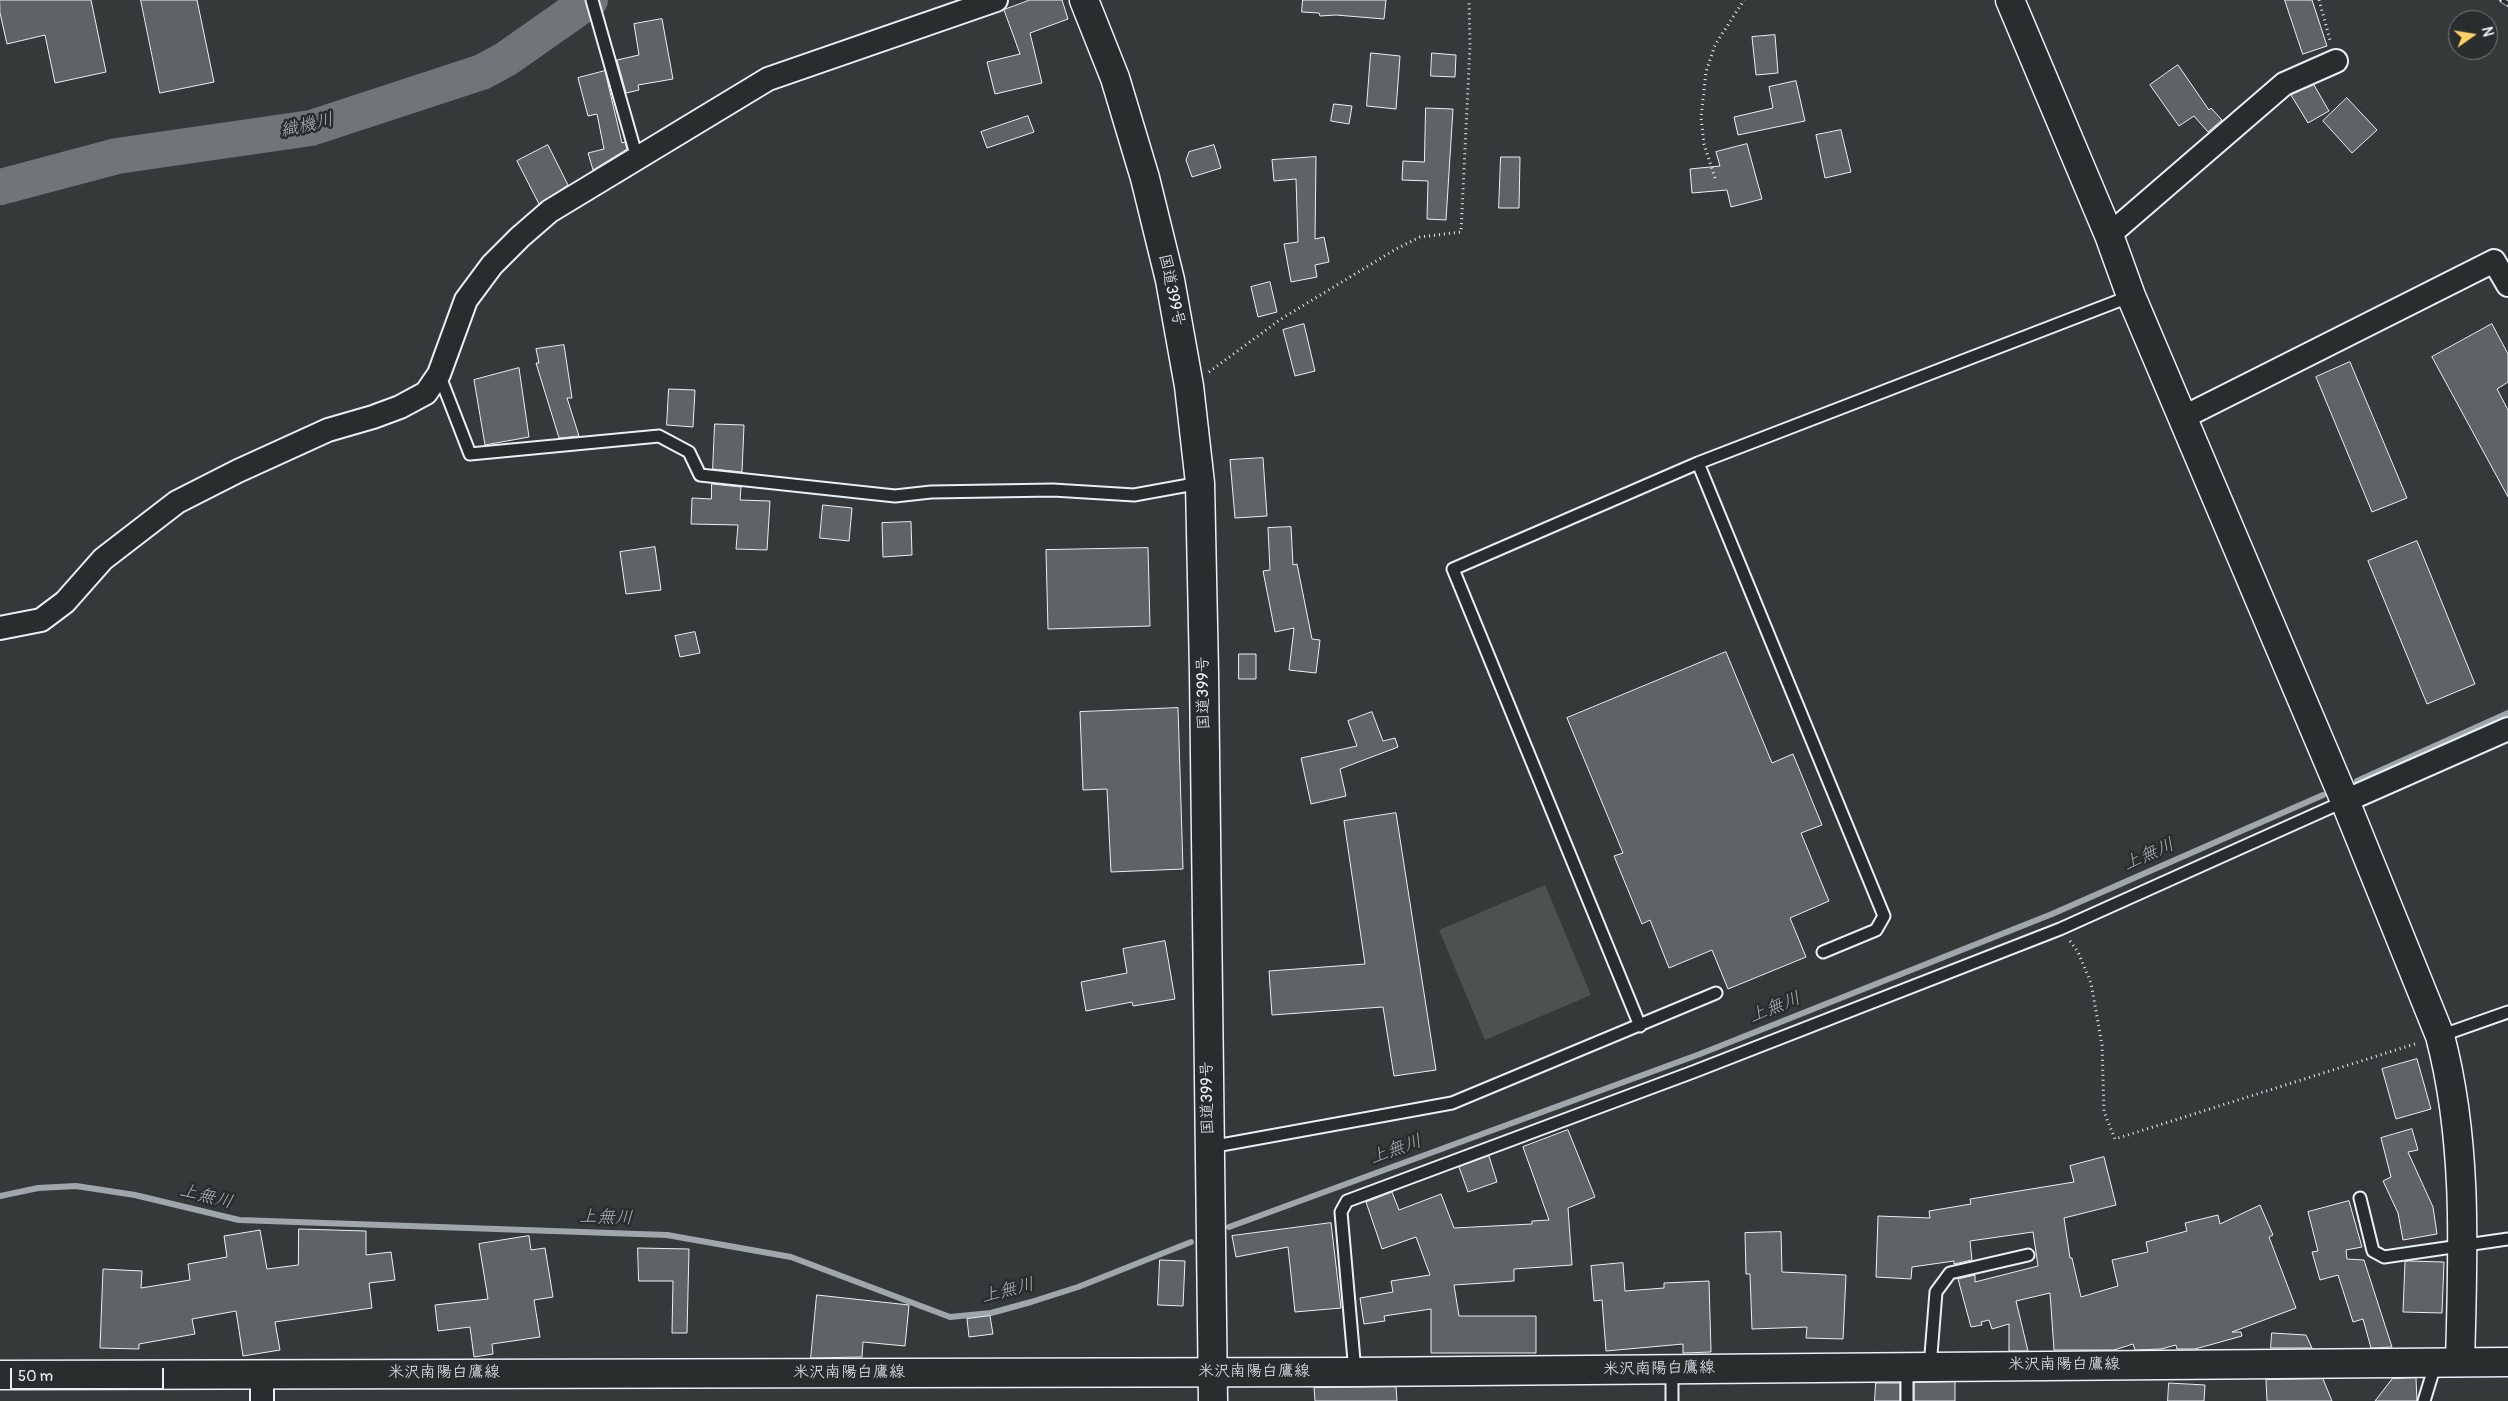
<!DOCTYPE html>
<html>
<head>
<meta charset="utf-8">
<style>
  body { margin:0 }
  #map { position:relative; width:2508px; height:1401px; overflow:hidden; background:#35393a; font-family:Pangolin,sans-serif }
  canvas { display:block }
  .north { position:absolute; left:2448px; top:10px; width:50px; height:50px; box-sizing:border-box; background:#2a2d2e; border:1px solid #767b7f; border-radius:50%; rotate:77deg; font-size:14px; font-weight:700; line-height:20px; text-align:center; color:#e8f1f8 }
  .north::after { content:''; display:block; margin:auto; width:18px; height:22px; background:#ffd166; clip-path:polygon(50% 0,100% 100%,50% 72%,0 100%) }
  .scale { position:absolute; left:10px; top:1368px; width:154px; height:22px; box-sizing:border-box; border:2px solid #e8f1f8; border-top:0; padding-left:6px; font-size:15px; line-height:18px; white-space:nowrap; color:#e8f1f8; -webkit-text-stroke:4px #2a2d2e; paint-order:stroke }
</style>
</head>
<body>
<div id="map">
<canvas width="2508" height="1401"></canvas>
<div class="north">N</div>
<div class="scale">50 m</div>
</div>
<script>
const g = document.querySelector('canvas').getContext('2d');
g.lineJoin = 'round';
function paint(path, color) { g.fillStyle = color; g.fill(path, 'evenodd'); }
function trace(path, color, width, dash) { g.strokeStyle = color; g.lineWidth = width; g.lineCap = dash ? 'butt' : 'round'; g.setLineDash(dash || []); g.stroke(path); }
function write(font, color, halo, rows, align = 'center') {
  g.font = font + ' Pangolin,"Klee One",sans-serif'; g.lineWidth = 5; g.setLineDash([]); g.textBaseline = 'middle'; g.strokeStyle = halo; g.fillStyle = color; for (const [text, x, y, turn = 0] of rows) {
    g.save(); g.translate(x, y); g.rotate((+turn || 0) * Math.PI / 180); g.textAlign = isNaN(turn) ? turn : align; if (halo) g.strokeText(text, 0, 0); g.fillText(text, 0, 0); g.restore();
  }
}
paint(new Path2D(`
  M1545 885 1591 995 1485 1040 1439 930Z`), '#4d5152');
trace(new Path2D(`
  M2357 781 2508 713
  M0 1196 38 1188 76 1186 135 1195 239 1220 667 1235 791 1257 950 1317 991 1313 1031 1302 1078 1287 1191 1242
  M1229 1227 1700 1054 2052 914 2323 795`), '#a0a7ac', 6);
trace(new Path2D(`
  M0 187 117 156 311 128 482 72 506 59 590 0`), '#707579', 36);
const building = new Path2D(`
  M0 0H91L106 72 55 83 45 35 7 44 0 13Z
  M141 0H197L214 82 160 93Z
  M1030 0H1062L1068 19 1030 33 1042 83 995 94 987 62 1020 54 1004 10Z
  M1303 0H1386L1384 19 1336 15 1320 16 1319 13 1302 12Z
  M2285 0H2312L2327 46 2303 54Z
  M662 19 673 79 638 85 639 90 626 93 617 60 639 55 634 24Z
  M1775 35 1778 73 1756 75 1752 37Z
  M1371 53 1400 56 1396 109 1367 106Z
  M1432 53 1456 55 1455 77 1431 76Z
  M2178 65 2209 110 2211 108 2222 120 2208 132 2194 116 2179 126 2150 85Z
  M605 71 622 143 625 142 627 149 593 170 588 153 604 149 597 114 588 116 578 78Z
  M1796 81 1805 121 1738 135 1734 117 1773 108 1769 87Z
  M2314 85 2329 111 2308 123 2291 95Z
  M2347 98 2377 130 2352 153 2323 121Z
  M1334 104 1352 106 1349 124 1331 121Z
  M1426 108 1453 109 1446 220 1427 219 1428 181 1402 180 1403 161 1424 162Z
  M1028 116 1034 132 987 148 981 132Z
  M1841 130 1851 172 1825 178 1816 135Z
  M1747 144 1762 199 1731 207 1727 190 1692 193 1690 169 1720 166 1716 152Z
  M548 145 568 185 539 204 517 161Z
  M1214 145 1221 168 1192 177 1186 160 1189 152Z
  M1316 157 1315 239 1324 237 1329 262 1315 265 1317 277 1291 282 1284 244 1298 242 1296 179 1274 181 1272 160Z
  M1501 157H1520L1519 208H1499Z
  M1270 282 1277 312 1258 317 1251 287Z
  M1304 324 1315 371 1295 376 1283 330Z
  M2492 324 2508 354V382L2497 389 2508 410V497L2432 357Z
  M564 345 572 398H567L579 436 559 438 536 363H539L536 349Z
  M2350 362 2407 498 2372 512 2316 377Z
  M519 368 529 437 485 445 474 380Z
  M669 389 695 390 693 427 667 425Z
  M715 424 744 425 742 472 713 469Z
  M1263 458 1267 516 1235 518 1230 460Z
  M712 484 741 487 740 500 770 501 767 550 736 549 738 525 691 524 692 498 711 499Z
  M823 505 852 508 849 541 820 538Z
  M911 522 912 555 883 557 882 523Z
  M1291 527 1293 565 1297 564 1312 639 1320 640 1316 673 1289 670 1294 628 1275 632 1263 571 1270 570 1268 528Z
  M2417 541 2475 684 2427 704 2368 561Z
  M655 547 661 590 626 594 620 552Z
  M1148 548 1150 626 1048 629 1046 550Z
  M695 632 700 653 680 657 675 636Z
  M1726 652 1772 763 1793 754 1822 825 1801 833 1829 901 1790 918 1806 957 1728 989 1712 950 1669 968 1650 920 1642 924 1614 856 1623 853 1567 718Z
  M1239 654H1256V679H1239Z
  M1178 708 1183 869 1111 872 1107 789 1083 790 1080 712Z
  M1372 712 1383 741 1395 738 1398 747 1340 769 1346 796 1311 804 1301 758 1357 746 1348 721Z
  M1396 813 1436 1070 1394 1076 1383 1007 1272 1015 1269 971 1365 964 1344 821Z
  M1165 941 1175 999 1133 1006 1132 1002 1086 1011 1081 982 1127 973 1123 949Z
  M2417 1059 2431 1109 2396 1119 2382 1069Z
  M2412 1129 2418 1150 2408 1152 2433 1207 2437 1234 2403 1240 2398 1213 2383 1181 2391 1177 2381 1138Z
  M1568 1130 1595 1197 1568 1208 1572 1265 1514 1269V1281L1454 1285 1459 1316H1536V1353H1431V1309L1384 1316 1385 1321 1364 1324 1360 1298 1393 1292 1391 1281 1430 1275 1416 1237 1382 1249 1366 1202 1392 1192 1399 1210 1441 1194 1454 1228 1532 1224V1221L1549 1220 1523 1147Z
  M1489 1156 1497 1182 1468 1192 1459 1167Z
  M2104 1157 2116 1205 2064 1218 2070 1258H2072L2081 1297 2118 1286 2112 1260 2148 1252 2146 1242 2187 1231 2185 1223 2218 1215 2220 1224 2260 1205 2273 1235 2269 1237 2296 1308 2232 1332H2241L2242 1336 2195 1349H2177L2176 1345 2161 1349 2135 1350 2133 1344 2114 1350H2054L2050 1293 2016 1301 2028 1351H2009V1324L1992 1329 1989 1320 1981 1322 1982 1325 1971 1327 1958 1279 1975 1275V1282L2038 1266 2033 1232 1970 1241 1972 1260 1954 1264V1261L1912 1267 1911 1279 1876 1277 1878 1216 1930 1218 1929 1211 1971 1204 1970 1199 2074 1182 2070 1166Z
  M2349 1201 2362 1247 2346 1250 2347 1259 2364 1260 2392 1347 2371 1348 2363 1319 2353 1322 2338 1275 2320 1280 2312 1252 2318 1251 2308 1212Z
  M1331 1223 1341 1308 1295 1312 1288 1247 1236 1257 1232 1236Z
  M299 1229 366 1231V1255L391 1252 395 1280 369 1283 372 1308 275 1322 280 1350 243 1356 236 1311 192 1319 195 1334 139 1344V1349L100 1348 103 1269 142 1271 141 1288 190 1280 188 1264 227 1257 224 1236 260 1230 267 1269 298 1265Z
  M1781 1232 1782 1272 1846 1275 1843 1339 1806 1338 1807 1327 1752 1329 1750 1274H1746L1745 1233Z
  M529 1236 531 1250 545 1248 553 1297 534 1300 540 1337 492 1344 493 1354 474 1357 470 1327 438 1331 435 1305 488 1299 479 1244Z
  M638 1248 689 1249 687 1333H672L673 1281H639Z
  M1160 1260 1185 1261 1183 1306 1158 1305Z
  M2409 1261 2444 1262 2442 1313 2403 1312 2405 1262Z
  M1623 1263 1625 1291 1664 1288V1283L1709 1281 1711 1352 1683 1353V1344L1606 1351 1602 1300 1594 1301 1591 1266Z
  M817 1295 909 1305 905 1346 863 1342 862 1357 811 1358Z
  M990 1316 993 1334 969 1337 967 1319Z
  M2272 1333 2306 1335 2312 1348H2271Z
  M2416 1378 2417 1401H2375L2392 1379Z
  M2323 1379 2332 1401H2267L2266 1380Z
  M1955 1382V1401H1914V1383Z
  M1876 1383H1900V1401H1875Z
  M2169 1383 2205 1385 2204 1401H2168Z
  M1396 1387 1397 1401H1315L1314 1388Z`);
paint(building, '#5f6365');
trace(building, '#e8f1f8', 1);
const lane = new Path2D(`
  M592 0 637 158
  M439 374 470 454 659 436 689 452 700 475 895 496 931 492 1053 490 1134 495 1200 483
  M1698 463 1884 916 1876 930 1823 952
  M1640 1026 1453 569 1698 463 2131 296
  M2440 1036 2508 1012
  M1210 1147 1452 1103 1716 993
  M2360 1198 2373 1251 2384 1257 2508 1239
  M1930 1367 1936 1292 1950 1273 2028 1255
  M1355 1372 1341 1212 1347 1201 1693 1072 2060 929 2345 801
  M1672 1401V1369
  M1907 1401V1367
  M2424 1401 2436 1362`);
const street = new Path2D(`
  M2109 235 2284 84 2336 61
  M2182 418 2494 261 2508 285
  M0 628 41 620 65 602 103 559 177 502 238 471 328 430 373 417 400 407 426 393 439 374 466 300 492 265 520 237 550 211 768 79 996 0
  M2345 801 2508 729
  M262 1374V1401`);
const secondary = new Path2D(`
  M2010 0 2109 235 2131 296 2345 801 2440 1036C2468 1142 2463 1253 2460 1362`);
const primary = new Path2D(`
  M0 1375 1355 1372 2508 1362`);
const highway = new Path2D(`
  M1084 0 1115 78 1145 178 1170 280 1189 386 1200 483 1204 673 1213 1401`);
trace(lane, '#e8f1f8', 15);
trace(street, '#e8f1f8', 26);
trace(secondary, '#e8f1f8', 31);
trace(primary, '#e8f1f8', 31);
trace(highway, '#e8f1f8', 31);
trace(new Path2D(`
  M2319 0 2330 40
  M1715 178 1704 144 1701 117 1706 72 1715 45 1744 0
  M1209 372 1281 319 1396 249 1420 237 1461 232 1470 46 1469 0
  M2070 941 2078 952 2091 983 2102 1045 2104 1112 2115 1139 2418 1043`), '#e8f1f8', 3, [1, 4]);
trace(lane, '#2a2d2e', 11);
trace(street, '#2a2d2e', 22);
trace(secondary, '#2a2d2e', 28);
trace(primary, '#2a2d2e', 28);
trace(highway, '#2a2d2e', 28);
const rail = new Path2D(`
  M2502 0 2508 4`);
trace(rail, '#e8f1f8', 5.5);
trace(rail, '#2a2d2e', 4, [11]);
write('16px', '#e8f1f8', '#2a2d2e', [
  ["国道399号",1171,290,78],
  ["国道399号",1204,693,-91],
  ["国道399号",1208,1098,-91],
  ["米沢南陽白鷹線",2064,1365],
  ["米沢南陽白鷹線",1659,1369,-1],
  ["米沢南陽白鷹線",1254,1372],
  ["米沢南陽白鷹線",444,1373],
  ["米沢南陽白鷹線",849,1373]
]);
write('italic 18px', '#acb3b8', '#2a2d2e', [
  ["織機川",307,126,-13],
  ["上無川",2149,855,-24],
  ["上無川",1775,1008,-22],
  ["上無川",1396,1150,-20],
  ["上無川",206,1197,14],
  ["上無川",606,1218,2],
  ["上無川",1008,1291,-14]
]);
</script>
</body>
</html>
